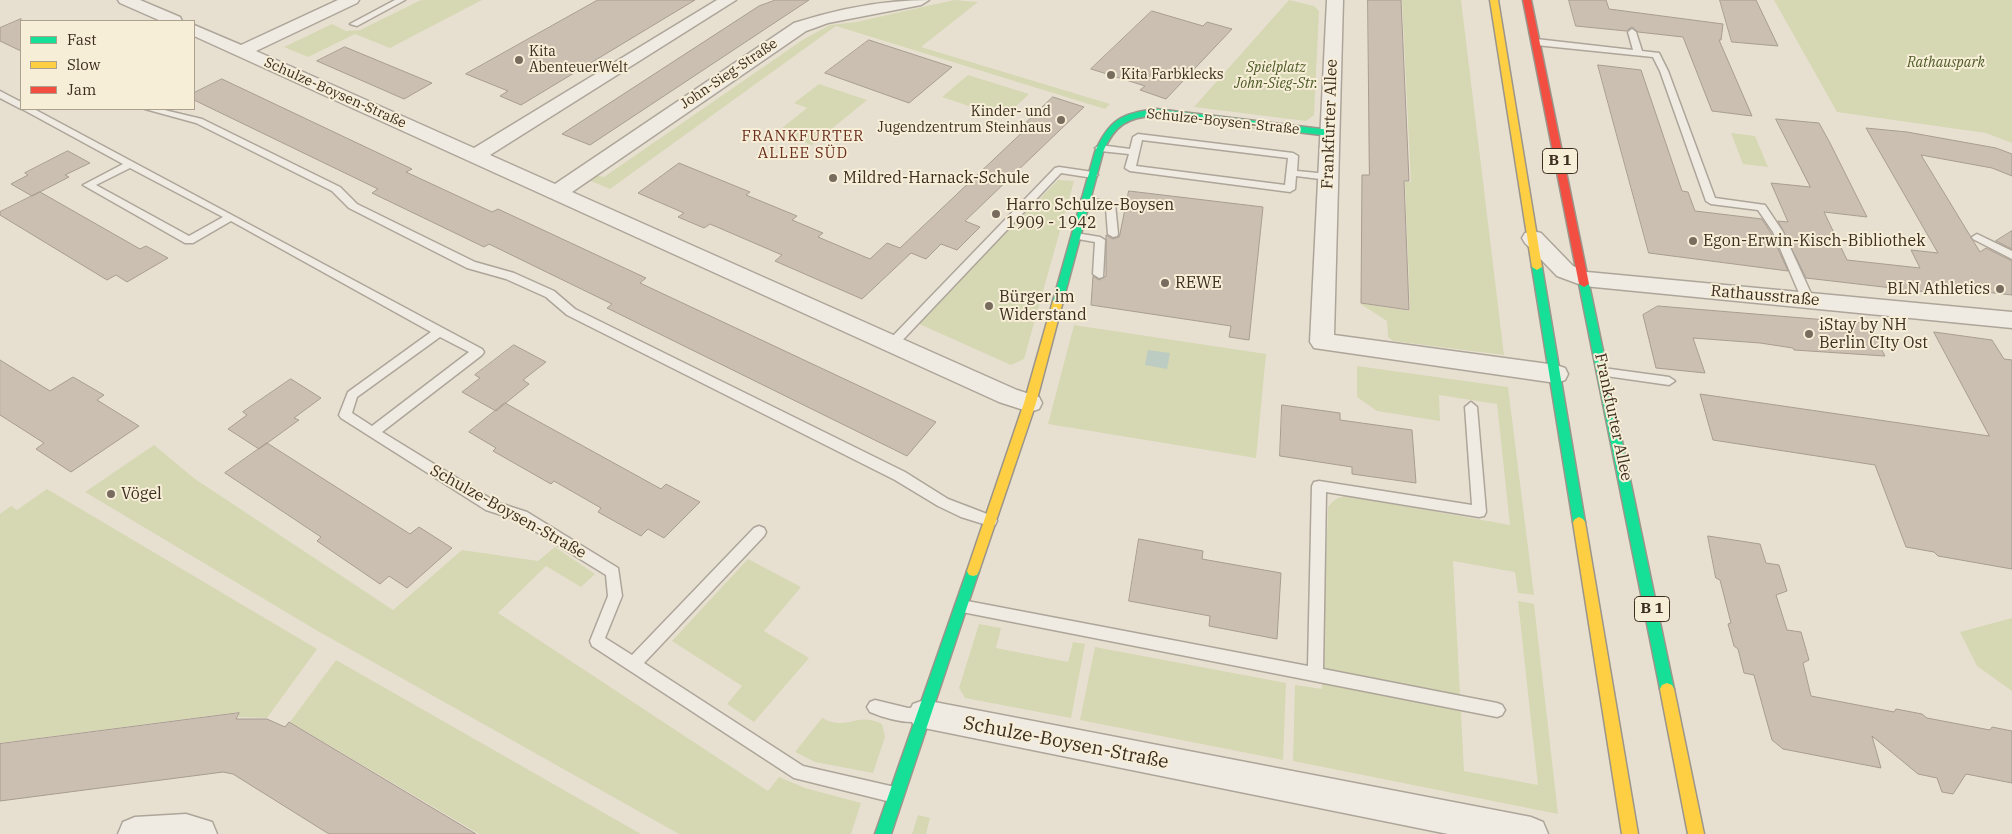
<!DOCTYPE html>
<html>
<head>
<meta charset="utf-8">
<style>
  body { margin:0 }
  #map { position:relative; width:2012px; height:834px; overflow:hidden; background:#e7e0d1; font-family:"IBM Plex Serif",serif }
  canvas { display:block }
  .legend { position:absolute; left:20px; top:20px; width:175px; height:90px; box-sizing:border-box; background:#f7eed8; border:1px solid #ada18e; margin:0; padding:6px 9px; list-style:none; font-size:15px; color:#3d2e20 }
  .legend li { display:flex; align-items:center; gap:10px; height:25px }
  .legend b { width:25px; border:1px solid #ada18e }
</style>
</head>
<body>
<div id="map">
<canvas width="2012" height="834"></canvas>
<ul class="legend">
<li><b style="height:6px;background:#16e098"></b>Fast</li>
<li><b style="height:6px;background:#ffcf43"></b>Slow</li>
<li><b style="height:6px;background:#f24e42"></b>Jam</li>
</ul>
</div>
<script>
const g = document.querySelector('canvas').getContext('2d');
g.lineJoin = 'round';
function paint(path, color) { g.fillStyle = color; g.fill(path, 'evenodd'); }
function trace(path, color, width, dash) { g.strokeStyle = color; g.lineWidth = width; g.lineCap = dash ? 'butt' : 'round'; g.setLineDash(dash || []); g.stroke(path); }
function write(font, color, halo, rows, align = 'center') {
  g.font = font + ' "IBM Plex Serif",serif'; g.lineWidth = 4; g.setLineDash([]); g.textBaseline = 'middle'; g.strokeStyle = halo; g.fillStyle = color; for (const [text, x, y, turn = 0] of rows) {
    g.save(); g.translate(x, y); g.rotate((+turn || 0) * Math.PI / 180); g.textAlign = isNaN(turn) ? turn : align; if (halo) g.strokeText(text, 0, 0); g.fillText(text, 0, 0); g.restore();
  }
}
paint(new Path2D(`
  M421 0H482L390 48 355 34 308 57 284 47 332 24 346 31 360 30Z
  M954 0 978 2 921 47 1110 104 1105 109 836 26 610 189 586 179 595 175 604 177 804 39 830 25 856 22Z
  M1289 0 1314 6 1319 11 1314 115 1306 121 1194 107Z
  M1402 0H1461L1504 355 1393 341 1388 337 1387 321 1359 303 1410 311 1405 182H1411Z
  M1774 0H2012V143L1986 133 1837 112Z
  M968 75 1029 94 1004 118 942 97Z
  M819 84 867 100 812 145 777 132 807 108 794 103Z
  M1731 133 1755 136 1768 167 1743 164Z
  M1058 180 1074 181 1024 359 1011 365 917 323Z
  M1074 325 1266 354 1256 458 1048 424Z
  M1357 366 1508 387 1534 595 1518 593 1515 572 1453 561 1464 771 1538 785 1518 601 1534 604 1558 814 1293 761 1295 685 1322 689 1328 507C1334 499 1340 496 1350 496L1510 525 1497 404 1439 395 1440 421 1377 411 1357 397Z
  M154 445 195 479 393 610 462 550 538 561 555 547 595 574 581 587 546 566 498 613 768 791 779 777 805 788 861 803 851 834H679L316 630 85 492Z
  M47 489 317 649 267 718 238 717 239 712 0 743V514L11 506 17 510Z
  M748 559 801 587 764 631 809 658 754 722 727 704 742 686 672 641Z
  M2012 618V691L1977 666 1960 632Z
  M979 624 1001 628 996 648 1068 662 1073 642 1085 644 1071 718 965 698 959 688Z
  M1095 647 1286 683 1283 760 1080 720Z
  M336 660 641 834H479L290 722Z
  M822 718C849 732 855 711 882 724L885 737 873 773 815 762 795 752Z
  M918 815 930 818 926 834H912Z`), '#d6d7b3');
paint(new Path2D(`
  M1148 350 1170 353 1167 369 1145 365Z`), '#bcccc2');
const building = new Path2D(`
  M598 0H695L521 105 500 96 508 91 466 74Z
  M776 0H809L590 145 562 134 759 6Z
  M1368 0H1401L1409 181H1404L1409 310 1361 303 1362 175H1369Z
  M1569 0H1606L1609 9 1723 24 1721 40H1719L1752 116 1712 111 1683 37 1638 32 1632 27 1626 31 1576 26Z
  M1720 0H1756L1778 46 1732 42Z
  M1152 11 1203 26 1207 22 1232 29 1166 99 1140 90 1145 86 1091 69Z
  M21 19V51L0 41V28Z
  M869 40 952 67 909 103 825 73Z
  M345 47 432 83 404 99 317 61Z
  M1598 65 1641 70 1682 191 1688 192 1695 211 1762 219 1771 233 1788 271 1649 253Z
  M222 79 412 169 406 172 492 212 498 209 646 278 640 283 936 422 907 456 607 308 612 304 489 244 484 247 372 193 378 189 194 100V93Z
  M1053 97 1084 107 965 221 980 227 957 250 941 244 926 259 911 253 862 299 775 261 782 255 710 224 704 228 678 217 684 213 638 193 679 163 750 192 746 195 797 216 792 220 823 233 818 237 870 259 887 243 900 248 1031 124 1027 122Z
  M1776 119 1819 123 1830 143 1867 217 1824 212 1847 260 1920 268 1911 250 1938 253 1866 128 1907 132 1996 148 2012 154V176L1992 168 1921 155 1980 252 1986 248 2012 261V295L1931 286 1935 293 1806 278 1778 221 1788 222 1771 183 1810 187Z
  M68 151 90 163 65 175 69 177 32 196 11 184 28 175 25 173Z
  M1129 191 1263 207 1249 340 1229 337 1231 326 1091 305 1093 276 1099 280 1106 276V235L1113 239 1119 237Z
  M40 192 140 249 146 246 168 258 127 282 116 275 107 280 0 215V212Z
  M2012 231V249L1996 241Z
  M1658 306 1863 323 1868 325 1885 356 1794 350 1793 348 1760 343 1693 338 1705 373 1656 368 1643 315Z
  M1934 332 1992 340 2004 359 2012 360V569L1938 556 1934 552 1906 547 1875 465 1713 440 1700 394 1989 436Z
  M514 345 546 362 523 380 529 384 496 411 462 392 480 378 475 375Z
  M0 360 50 391 73 377 104 395 97 400 139 426 71 472 36 449 44 443 0 415Z
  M291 379 321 398 294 418 299 420 259 449 228 429 247 415 243 412Z
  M505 403 661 489 666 484 700 502 664 538 648 529 641 536 598 512 601 508 554 481 551 484 493 451 496 448 469 432Z
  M1282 405 1340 413V420L1412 430 1416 483 1352 474V467L1280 456Z
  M267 443 410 534 419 527 452 548 407 588 389 576 380 584 317 541 321 537 225 473Z
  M1708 536 1760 544 1766 563 1779 565 1787 591 1776 595 1787 630 1801 632 1809 660 1803 663 1811 696 1894 712 1896 709 1922 714 1927 718 1990 730 1992 727 2012 731V783L1966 774 1953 794 1942 792 1937 778 1918 774 1872 736 1881 768 1783 749 1772 740 1754 675 1744 673 1738 649 1734 646 1728 624 1731 623 1720 580 1716 578Z
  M1139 539 1203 551 1202 559 1281 573 1277 639 1209 626 1210 616 1129 601Z
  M239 713 236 719H267L285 727 289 722 476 834H329L233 774 223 772 0 801V744Z`);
paint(building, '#cbbfb2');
trace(building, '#a89c90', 1);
const lane = new Path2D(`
  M395 0H405L357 26 350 24Z
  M1632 29 1636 32 1642 51 1659 53 1668 71 1715 198 1765 205 1783 232 1814 300 1812 303H1804L1802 300 1773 232 1758 210 1711 204 1706 201 1660 71 1653 57 1536 45 1532 42 1536 39 1633 50 1628 32Z
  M0 91 21 102V109L0 98Z
  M22 109H34L482 349 484 352 482 355 382 432 496 502 527 512 618 568 622 596 605 638 632 655 754 528 759 526 764 528 766 532 764 536 644 663 803 766 895 787 901 789 903 795 901 801 895 803 794 778 592 646 590 641 608 596 606 575 517 520 486 510 341 418 339 415 348 392 431 332 231 221 193 243H185L83 185 123 164ZM130 168 223 217 189 236 96 185ZM440 337 469 352 372 426 352 413 357 397Z
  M145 109H160L202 119 340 187 357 204 475 262 514 273 554 291 575 309 905 472 948 499 995 517 997 521 995 525 990 526 961 517 938 506 895 480 567 315 546 297 506 279 467 268 349 208 332 191 196 123Z
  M1138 134 1293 153 1298 156 1297 171 1328 174 1333 177 1328 180 1296 176 1295 189 1290 192 1130 171 1125 168 1129 154 1100 151 1095 148 1100 145 1130 149 1133 137ZM1142 140 1288 158 1285 185 1136 166Z
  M1059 167 1093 172 1098 175 1093 178 1061 173 896 347H888L886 344 888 341 1055 168Z
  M1086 197 1115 204 1118 234 1117 236 1113 237 1108 234 1106 208 1082 202V198Z
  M1076 233 1100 237 1105 240 1103 277 1099 278 1093 274 1095 242 1072 238V234Z
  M1977 234 2012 251V259L1973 239 1972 237Z
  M1603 368 1669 377 1675 381 1669 385 1599 375 1597 372Z
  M1471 402 1477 407 1486 512 1484 516 1479 517 1326 492 1323 669 1497 703 1502 705 1505 710 1502 715 1497 717 962 612 957 610 955 606 957 602 962 600 1308 666 1312 486 1314 482 1319 481 1472 505 1465 407Z
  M875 700 908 708 924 707 930 709 932 714 930 719C911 726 887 719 870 712L867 707 870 702Z`);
const street = new Path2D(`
  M118 0H140L180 17 182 21H161L120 3Z
  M338 0H359L357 3 256 51 474 148 717 0H736L490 155 555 184 794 23C838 9 883 0 929 0L921 5 828 23 806 31 572 192 1017 390 1039 397 1042 403 1039 409 1030 412 999 402 194 36V25L241 45Z
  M1327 0H1343L1334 335 1556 365 1565 368 1568 374 1565 380 1556 383 1314 348 1310 342Z
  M1533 231 1541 233 1573 266 1587 272 2012 312V328L1584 286 1557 276 1525 243 1522 238 1525 233Z
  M924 700 1531 817 1543 822 1548 834H1448L924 728 913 724 908 714 913 704Z
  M186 814 212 822 217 834H118L123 822 135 817Z`);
const fast = new Path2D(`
  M1156 109 1330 130 1334 133 1330 136 1156 115C1127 118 1115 124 1103 152L1063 301 1058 304 1054 303 1053 301 1095 152C1109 120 1122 113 1156 109Z
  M1537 264 1542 267 1585 522 1583 525 1579 527 1575 525 1573 522 1532 267Z
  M1584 281 1589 284 1674 689 1672 693 1667 695 1662 693 1660 689 1579 284Z
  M973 566 977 567 979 571 891 834H875L967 571 969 567Z`);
const slow = new Path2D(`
  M1490 0H1498L1542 267 1537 270 1532 267Z
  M1058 298 1063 301 1036 403 979 571 977 575 973 576 969 575 967 571 1024 403 1053 301Z
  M1579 517 1583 519 1585 522 1638 834H1622L1573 522 1575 519Z
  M1667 683 1672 685 1674 689 1704 834H1688L1660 689 1662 685Z`);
const jam = new Path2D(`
  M1523 0H1531L1589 284 1584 287 1579 284Z`);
trace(lane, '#ada599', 3);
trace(street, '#ada599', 3);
trace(fast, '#9c958a', 3);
trace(slow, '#9c958a', 3);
trace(jam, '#9c958a', 3);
paint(lane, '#efebe3');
paint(street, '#efebe3');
paint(fast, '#16e098');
paint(slow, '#ffcf43');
paint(jam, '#f24e42');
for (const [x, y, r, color] of [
  [519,60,5,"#786c5e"],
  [1111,75,5,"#786c5e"],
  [1061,120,5,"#786c5e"],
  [833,178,5,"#786c5e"],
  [996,214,5,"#786c5e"],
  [1693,241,5,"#786c5e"],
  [1165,283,5,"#786c5e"],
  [2000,289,5,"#786c5e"],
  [989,306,5,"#786c5e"],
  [1809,334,5,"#786c5e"],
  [111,494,5,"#786c5e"]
]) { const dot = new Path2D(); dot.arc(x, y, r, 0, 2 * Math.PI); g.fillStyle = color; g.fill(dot); trace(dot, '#f7eed8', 2); }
write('14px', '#3d2e20', '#f7eed8', [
  ["Kita",529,52],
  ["AbenteuerWelt",529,68],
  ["Kita Farbklecks",1121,75],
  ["Kinder- und",1051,112,"right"],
  ["Jugendzentrum Steinhaus",1051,128,"right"]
], 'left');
write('italic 14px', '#4d5a26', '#f7eed8', [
  ["Rathauspark",1946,63],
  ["Spielplatz",1276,68],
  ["John-Sieg-Str.",1276,84]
]);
write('14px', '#3d2e20', '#f7eed8', [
  ["John-Sieg-Straße",729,74,-34],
  ["Schulze-Boysen-Straße",335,93,24],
  ["Schulze-Boysen-Straße",1223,122,6]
]);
g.letterSpacing = '1px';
write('15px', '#6b2e1e', '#f7eed8', [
  ["FRANKFURTER",803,137],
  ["ALLEE SÜD",803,154]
]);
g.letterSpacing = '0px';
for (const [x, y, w] of [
  [1560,161,35],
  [1652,609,35]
]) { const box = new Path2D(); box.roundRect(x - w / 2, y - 12.5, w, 25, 4); g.fillStyle = '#f7eed8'; g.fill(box); trace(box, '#3d2e20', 1); }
write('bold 15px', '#3d2e20', null, [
  ["B 1",1560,161],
  ["B 1",1652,609]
]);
write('16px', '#3d2e20', '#f7eed8', [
  ["Frankfurter Allee",1330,124,-88],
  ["Rathausstraße",1765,296,5],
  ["Frankfurter Allee",1613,417,78],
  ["Schulze-Boysen-Straße",508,512,29]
]);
write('16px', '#3d2e20', '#f7eed8', [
  ["Mildred-Harnack-Schule",843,178],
  ["Harro Schulze-Boysen",1006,205],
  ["1909 - 1942",1006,223],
  ["Egon-Erwin-Kisch-Bibliothek",1703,241],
  ["REWE",1175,283],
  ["BLN Athletics",1990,289,"right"],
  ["Bürger im",999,297],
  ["Widerstand",999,315],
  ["iStay by NH",1819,325],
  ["Berlin CIty Ost",1819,343],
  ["Vögel",121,494]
], 'left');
write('19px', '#3d2e20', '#f7eed8', [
  ["Schulze-Boysen-Straße",1066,743,11]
]);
</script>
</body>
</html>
